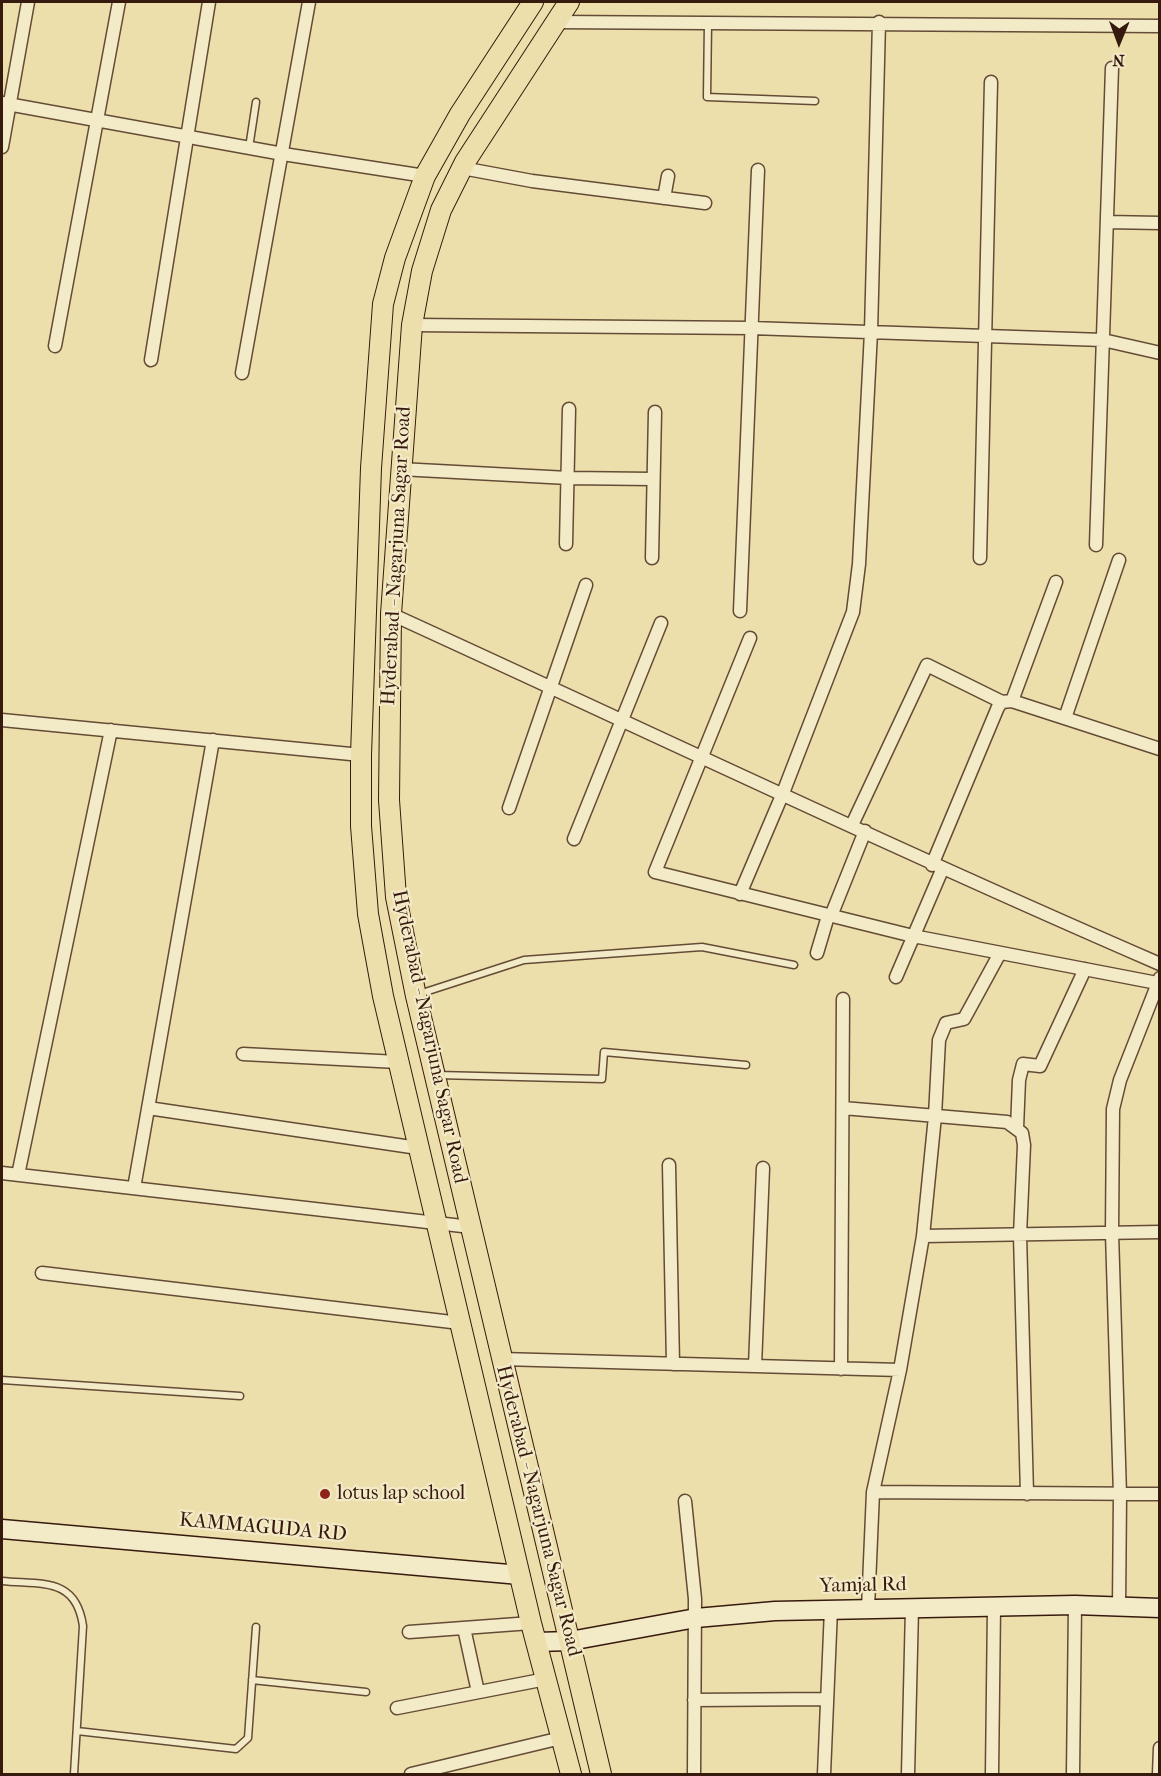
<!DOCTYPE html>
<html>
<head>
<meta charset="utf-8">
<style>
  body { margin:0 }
  #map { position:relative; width:1161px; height:1776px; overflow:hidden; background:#eddfab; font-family:"IM FELL French Canon",serif }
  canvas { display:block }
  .frame { position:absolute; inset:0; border:3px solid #371a0e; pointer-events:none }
  .north { position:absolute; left:1089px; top:12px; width:60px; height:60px; -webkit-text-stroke:4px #f3eac8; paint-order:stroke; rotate:181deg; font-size:16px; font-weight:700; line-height:24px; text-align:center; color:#371a0e }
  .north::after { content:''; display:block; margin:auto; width:21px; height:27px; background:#371a0e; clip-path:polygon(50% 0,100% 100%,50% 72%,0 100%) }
</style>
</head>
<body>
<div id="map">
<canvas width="1161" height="1776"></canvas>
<div class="frame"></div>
<div class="north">N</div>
</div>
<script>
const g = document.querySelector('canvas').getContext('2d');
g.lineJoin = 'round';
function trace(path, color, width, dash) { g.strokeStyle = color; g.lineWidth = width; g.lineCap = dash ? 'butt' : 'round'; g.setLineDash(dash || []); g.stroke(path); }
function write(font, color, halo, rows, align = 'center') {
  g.font = font + ' "IM FELL French Canon",serif'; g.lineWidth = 4.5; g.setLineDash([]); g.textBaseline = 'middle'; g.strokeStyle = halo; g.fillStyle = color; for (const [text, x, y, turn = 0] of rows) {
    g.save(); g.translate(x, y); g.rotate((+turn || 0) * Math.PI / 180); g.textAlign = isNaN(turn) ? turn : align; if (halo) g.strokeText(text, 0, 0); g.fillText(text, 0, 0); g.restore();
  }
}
const lane = new Path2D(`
  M708 23 707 97 815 101
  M249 148 256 102
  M419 994 524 960 702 947 794 965
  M437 1075 602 1079 604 1052 746 1065
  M2 1380 240 1396
  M2 1581C42 1585 76 1577 83 1626L74 1774
  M252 1680 366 1692
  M77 1731 236 1749 248 1738 256 1627`);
const street = new Path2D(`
  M555 22 1160 26
  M2 103 283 154 425 176
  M2 147 28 2
  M462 168 532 181 705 203
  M664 198 668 176
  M1107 222 1160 223
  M412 325 751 328 1103 340 1160 353
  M55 346 119 2
  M151 360 209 2
  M242 373 309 2
  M400 469 568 478 652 479
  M566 544 569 409
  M1096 545 1112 68
  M652 558 655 412
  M980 558 991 82
  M740 611 758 170
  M391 614C647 731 901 852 1160 964
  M750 638 655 872 913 936 1157 983
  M1012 701 1056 582
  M1065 718 1119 560
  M2 720 361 755
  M509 808 586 585
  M852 825 927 665 1002 702
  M574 839 661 623
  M932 865 998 707 1002 702 1012 701 1160 749
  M740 894 783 793 853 612 859 564 871 332 879 22
  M831 916 865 831
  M817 953 828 916
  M896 977 942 870
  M243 1054 398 1062
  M148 1108 418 1148
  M843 1108 1007 1122 1022 1133 1024 1145 1020 1235 1027 1494
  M1017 1128 1019 1080 1023 1064 1040 1066 1085 969
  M669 1165 673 1364
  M2 1173 471 1227
  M18 1175 111 730
  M134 1188 213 740
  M923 1236 1160 1232
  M42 1273 460 1323
  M501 1359 900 1370
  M755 1366 763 1168
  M841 1369 843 999
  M873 1492 1160 1494
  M685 1501 695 1599 694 1774
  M1119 1607 1120 1495 1112 1233 1113 1109 1120 1080 1160 978
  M868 1608 873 1492 900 1370 923 1236 935 1116 939 1040 946 1023 964 1019 1000 953
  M464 1628 478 1692
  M409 1632 531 1623
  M694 1700 827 1699
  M397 1708 546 1679
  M411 1774 561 1738
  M824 1774 831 1609
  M908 1774 912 1608
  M992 1774 994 1606
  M1073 1774 1075 1605
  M1159 1774 1160 1748`);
const secondary = new Path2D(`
  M2 1529 520 1575
  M537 1642 570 1641 696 1618 775 1611 1075 1605 1160 1608`);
const primary = new Path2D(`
  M533 2 460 114 425 176 395 258 383 304 371 468 361 755V826L368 914 383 996 531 1623 571 1774
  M569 2 465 162 441 210 422 271 412 325 391 614 389 800 396 897 416 996 601 1774`);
trace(lane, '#644b35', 9);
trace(street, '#644b35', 15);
trace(secondary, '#371a0e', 21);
trace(primary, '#371a0e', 22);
trace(lane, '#f3eac8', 6);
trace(street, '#f3eac8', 12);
trace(secondary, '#f3eac8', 18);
trace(primary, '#eddfab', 20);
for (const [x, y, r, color] of [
  [325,1494,6,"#8f2418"]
]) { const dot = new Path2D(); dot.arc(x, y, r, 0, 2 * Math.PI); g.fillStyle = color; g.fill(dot); trace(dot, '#f3eac8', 2); }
write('20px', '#371a0e', '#f3eac8', [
  ["Hyderabad - Nagarjuna Sagar Road",397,556,-87],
  ["Hyderabad - Nagarjuna Sagar Road",429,1037,78],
  ["Hyderabad - Nagarjuna Sagar Road",538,1511,76],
  ["KAMMAGUDA RD",263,1528,5],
  ["Yamjal Rd",863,1586,-1]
]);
write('20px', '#371a0e', '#f3eac8', [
  ["lotus lap school",337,1494]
], 'left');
</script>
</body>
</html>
